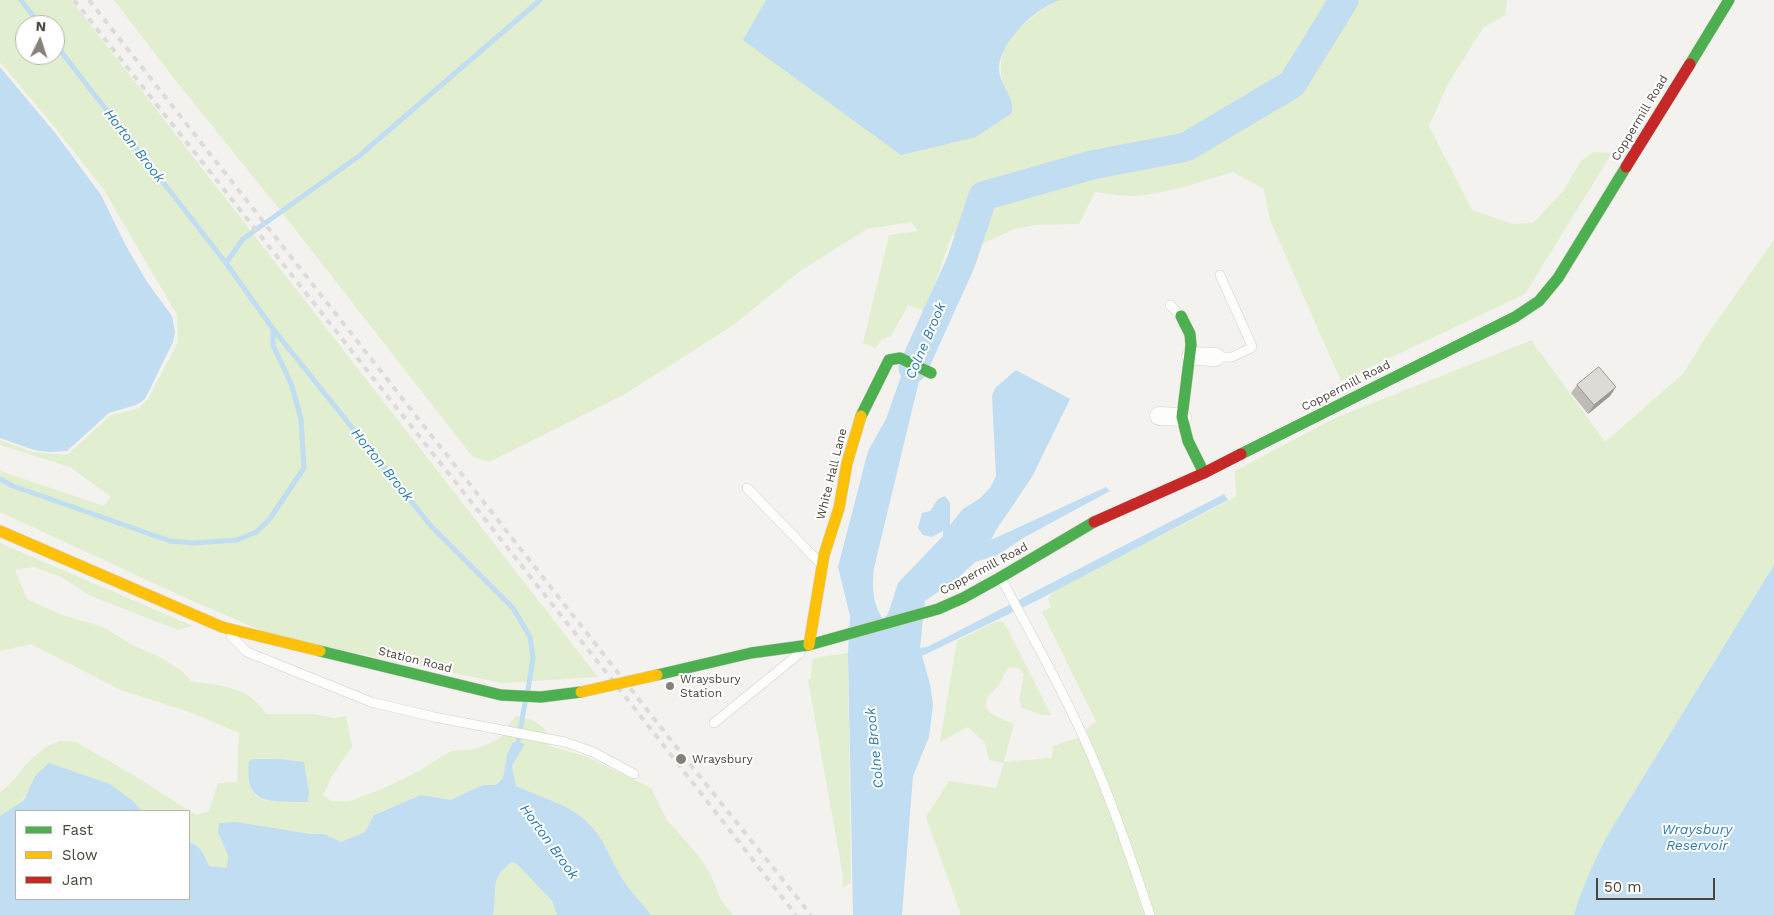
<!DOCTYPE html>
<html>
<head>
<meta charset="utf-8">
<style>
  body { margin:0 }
  #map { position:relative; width:1774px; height:915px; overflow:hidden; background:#f4f2ee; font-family:"Work Sans",sans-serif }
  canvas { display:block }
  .legend { position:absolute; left:15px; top:810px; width:175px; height:90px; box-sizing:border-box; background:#fff; border:1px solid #b7b4b0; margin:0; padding:6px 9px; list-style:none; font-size:15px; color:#4b4439 }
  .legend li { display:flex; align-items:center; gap:10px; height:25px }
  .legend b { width:25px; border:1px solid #b7b4b0 }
  .north { position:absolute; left:15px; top:15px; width:50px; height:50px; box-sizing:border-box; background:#fff; border:1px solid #b7b4b0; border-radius:50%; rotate:4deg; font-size:14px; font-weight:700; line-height:20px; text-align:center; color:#4b4439 }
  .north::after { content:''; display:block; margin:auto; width:18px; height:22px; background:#868178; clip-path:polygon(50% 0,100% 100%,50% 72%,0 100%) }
  .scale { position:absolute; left:1596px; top:878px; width:119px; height:22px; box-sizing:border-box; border:2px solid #4b4439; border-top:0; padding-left:6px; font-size:15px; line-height:18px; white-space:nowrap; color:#4b4439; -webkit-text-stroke:4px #fff; paint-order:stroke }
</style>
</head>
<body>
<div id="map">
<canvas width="1774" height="915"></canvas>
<ul class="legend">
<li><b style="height:6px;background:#4caf50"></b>Fast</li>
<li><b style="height:6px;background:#ffc107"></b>Slow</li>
<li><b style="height:6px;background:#c62828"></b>Jam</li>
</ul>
<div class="north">N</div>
<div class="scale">50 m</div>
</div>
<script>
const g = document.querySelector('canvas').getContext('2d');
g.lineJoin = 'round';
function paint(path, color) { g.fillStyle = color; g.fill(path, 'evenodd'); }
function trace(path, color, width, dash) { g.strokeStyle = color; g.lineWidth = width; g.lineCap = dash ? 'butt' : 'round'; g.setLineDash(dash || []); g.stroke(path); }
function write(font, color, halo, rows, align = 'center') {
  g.font = font + ' "Work Sans",sans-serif'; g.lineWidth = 4; g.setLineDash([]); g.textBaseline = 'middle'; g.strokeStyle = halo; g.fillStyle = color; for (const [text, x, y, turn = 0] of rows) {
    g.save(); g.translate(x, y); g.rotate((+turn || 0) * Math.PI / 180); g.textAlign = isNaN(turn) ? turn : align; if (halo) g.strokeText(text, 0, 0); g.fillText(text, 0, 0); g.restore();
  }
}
paint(new Path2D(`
  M0 0H71L598 677 502 683 274 636 188 599 0 512V471L104 506 111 497 70 467 0 445V440L33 452 67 455 111 415 139 408 148 399 178 342 177 315 104 190 57 130 0 62ZM25 25H55V55H25Z
  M114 0H766L744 40 1002 80C996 50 1012 33 1035 15 1044 8 1050 3 1061 0H1507L1505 15 1483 28 1449 82 1429 126 1472 210 1512 224 1533 223 1564 190 1581 161 1593 152 1612 153 1525 294 1341 381 1270 220 1264 189 1233 172C1199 182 1165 195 1130 196 1118 196 1106 193 1095 192L1079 224 1036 225 1014 229 980 245 952 235 925 311 908 305 891 336 883 339 875 348 863 343 889 235 918 231 911 222 867 229 800 271 735 324 625 394 489 462 472 456 280 210 176 81Z
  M1774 240V565L1607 836C1594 862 1582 887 1574 915H960V912L926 817 949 781 996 788 1004 763 989 760 985 743 968 727 940 742 957 641 995 622H1004L1051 715H1041L1022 708 1019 700 1024 674 1018 668 1009 667C1004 672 1003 678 999 685 996 689 991 692 988 697 978 713 1003 719 1014 724L1004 762 1052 758 1053 746 1077 738 1096 721 1042 612 1051 607 1048 599 1054 591 1236 497 1235 471 1335 418 1532 340 1538 352H1540L1605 442 1683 374 1707 335Z
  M0 543 193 626 178 630 91 596 61 577 34 567 15 570 27 599 62 615 103 627 134 646 160 657 183 672 191 681C221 686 249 686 266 714H313L334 718 346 716 352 747 333 774 323 795 331 801H350L382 789 419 771 451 751 471 750 486 745 500 738 515 716 533 720 545 729 549 746 585 756 651 788 667 820 698 855 710 873 721 900 733 915H651C641 902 628 889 620 875 606 850 601 830 576 813 558 801 535 795 516 786L512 766 525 744 507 755 503 778 496 785H484L471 790 451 800 441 799 386 809 374 815 365 832 341 842 324 834 218 833 228 855 227 869 209 866C205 853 201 847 189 842V811H142L133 801 35 776C24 800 24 802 0 816V792L11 783 29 761 46 747 60 741 76 742 133 775 196 815 209 811 218 783 237 782 239 733 192 713 121 690 31 644 0 651ZM247 777 309 793 308 802 267 801 256 796Z
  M848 653 851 883 842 888 843 876 808 680 811 678 812 662 814 658Z
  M512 862 517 864 552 901 557 915H493C498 889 488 881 512 862Z`), '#e1eecf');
paint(new Path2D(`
  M766 0H1061C1037 6 999 42 999 69 1000 86 1014 95 1012 113L976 137 901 155 743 40Z
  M0 67 56 134 101 195 125 244 147 282 172 316 175 332 173 342 145 399 136 405 109 413 67 451 49 452 34 450 0 438Z
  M917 331 937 335 932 357 919 381 874 568C872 585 872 604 883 619L888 614 898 583 943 536V531L932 537 923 535 918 528 922 513 930 511 938 499 945 496 950 503V525L963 509 979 499 990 488 996 476 992 396 995 388 1016 370 1070 399 1032 477 996 530 991 540 1106 487 1110 491 1023 538 998 555 975 562 958 578 925 601 920 648 927 647 939 641 1224 494 1228 500 1036 601 922 656 930 684 933 705 929 737 913 776 902 915H853L848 653 850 616 838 567 868 451 886 419Z
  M1774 565V915H1574C1582 887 1594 862 1607 836Z
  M513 742 525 744 512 766 516 786C535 795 558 801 576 813 601 830 606 850 620 875 628 889 641 902 651 915H557L552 901 517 864 512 862C488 880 498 889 493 915H0V816L24 800 35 776 49 763 110 784 133 801 142 811H16V899H189V842C201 847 204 853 209 866L227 868 228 855 218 833 219 823 236 822 310 834H324L341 842 365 832 374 815 421 795 451 800 471 790 484 785H496L503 778 507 755Z
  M254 759H278L304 762 309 793 308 802C274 801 243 808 249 761Z`), '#c0ddf1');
trace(new Path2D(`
  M21 0 40 25
  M55 44 226 263 273 329 431 526 513 608 530 637 533 658 528 690
  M226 263 243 239 359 156 540 0
  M0 479 13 486 170 541 193 543 237 540 256 532 269 520 304 468 301 419 292 386 273 345V329
  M516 748 518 742 525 703`), '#c0ddf1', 5);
trace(new Path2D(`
  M913 368 961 262 983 196 1092 165 1186 147 1292 84 1344 0`), '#c0ddf1', 29);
const lane = new Path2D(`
  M1170 305 1181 316
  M1216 357H1232L1251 348 1252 346 1220 275
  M747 488 820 563
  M1001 578C1032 636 1065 694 1091 754 1114 807 1132 861 1150 915
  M231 636 247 652 371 702 434 717 565 742 593 752 634 774
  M714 723 800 653`);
const street = new Path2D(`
  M1191 356 1216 357
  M1159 416 1182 417`);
const fast = new Path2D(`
  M1690 64 1729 0
  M1181 316 1190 334 1191 345 1182 417 1188 441 1204 473
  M861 416 889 360 900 358 931 373
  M1241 454 1515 317 1539 301 1558 278 1626 167
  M320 651 501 695 541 697 581 692
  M657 675 751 653 809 645 938 609 963 598 1001 577 1094 522`);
const slow = new Path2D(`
  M0 531 222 627 320 651
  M809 645 824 555 839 508 847 463 861 416`);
const jam = new Path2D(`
  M1626 167 1690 64
  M1094 522 1204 473 1241 454`);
trace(lane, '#d2d0cb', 10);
trace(street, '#d2d0cb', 19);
trace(fast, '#d3cfc5', 12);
trace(slow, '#d3cfc5', 12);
trace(jam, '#d3cfc5', 12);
trace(lane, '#fdfdfc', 9);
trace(street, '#fdfdfc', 18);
trace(fast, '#4caf50', 11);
trace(slow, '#ffc107', 11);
trace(jam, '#c62828', 11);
trace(new Path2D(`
  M74 0 639 714 796 915
  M89 0 685 758 811 915`), '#dbdbda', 4, [6, 6]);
const slowBridge = new Path2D(`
  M581 692 657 675`);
trace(slowBridge, '#d3cfc5', 12, []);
trace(slowBridge, '#ffc107', 11);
paint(new Path2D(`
  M1577 385 1616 387 1610 396 1588 414 1571 393Z`), '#bfbcb8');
paint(new Path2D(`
  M1616 387 1610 396 1588 414 1594 405Z`), '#9b9996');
const building = new Path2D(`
  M1599 367 1616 387 1594 405 1577 385Z`);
paint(building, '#dedbd6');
trace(building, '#9b9996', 1);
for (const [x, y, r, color] of [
  [670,686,5,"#868178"],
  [681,759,6,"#868178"]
]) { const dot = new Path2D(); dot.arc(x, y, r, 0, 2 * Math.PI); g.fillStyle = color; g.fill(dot); trace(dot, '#fff', 2); }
write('12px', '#4b4439', '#fff', [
  ["Coppermill Road",1640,118,-59],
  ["Coppermill Road",1346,386,-27],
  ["White Hall Lane",832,474,-76],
  ["Coppermill Road",984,569,-28],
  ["Station Road",415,660,14]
]);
write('12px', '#4b4439', '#fff', [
  ["Wraysbury",680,679],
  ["Station",680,693],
  ["Wraysbury",692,759]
], 'left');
write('italic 14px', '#2e7ab2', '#fff', [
  ["Horton Brook",134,146,52],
  ["Colne Brook",926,341,-67],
  ["Horton Brook",382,465,51],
  ["Colne Brook",875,748,-96],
  ["Wraysbury",1697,830],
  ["Reservoir",1697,846],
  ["Horton Brook",549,842,54]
]);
</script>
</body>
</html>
